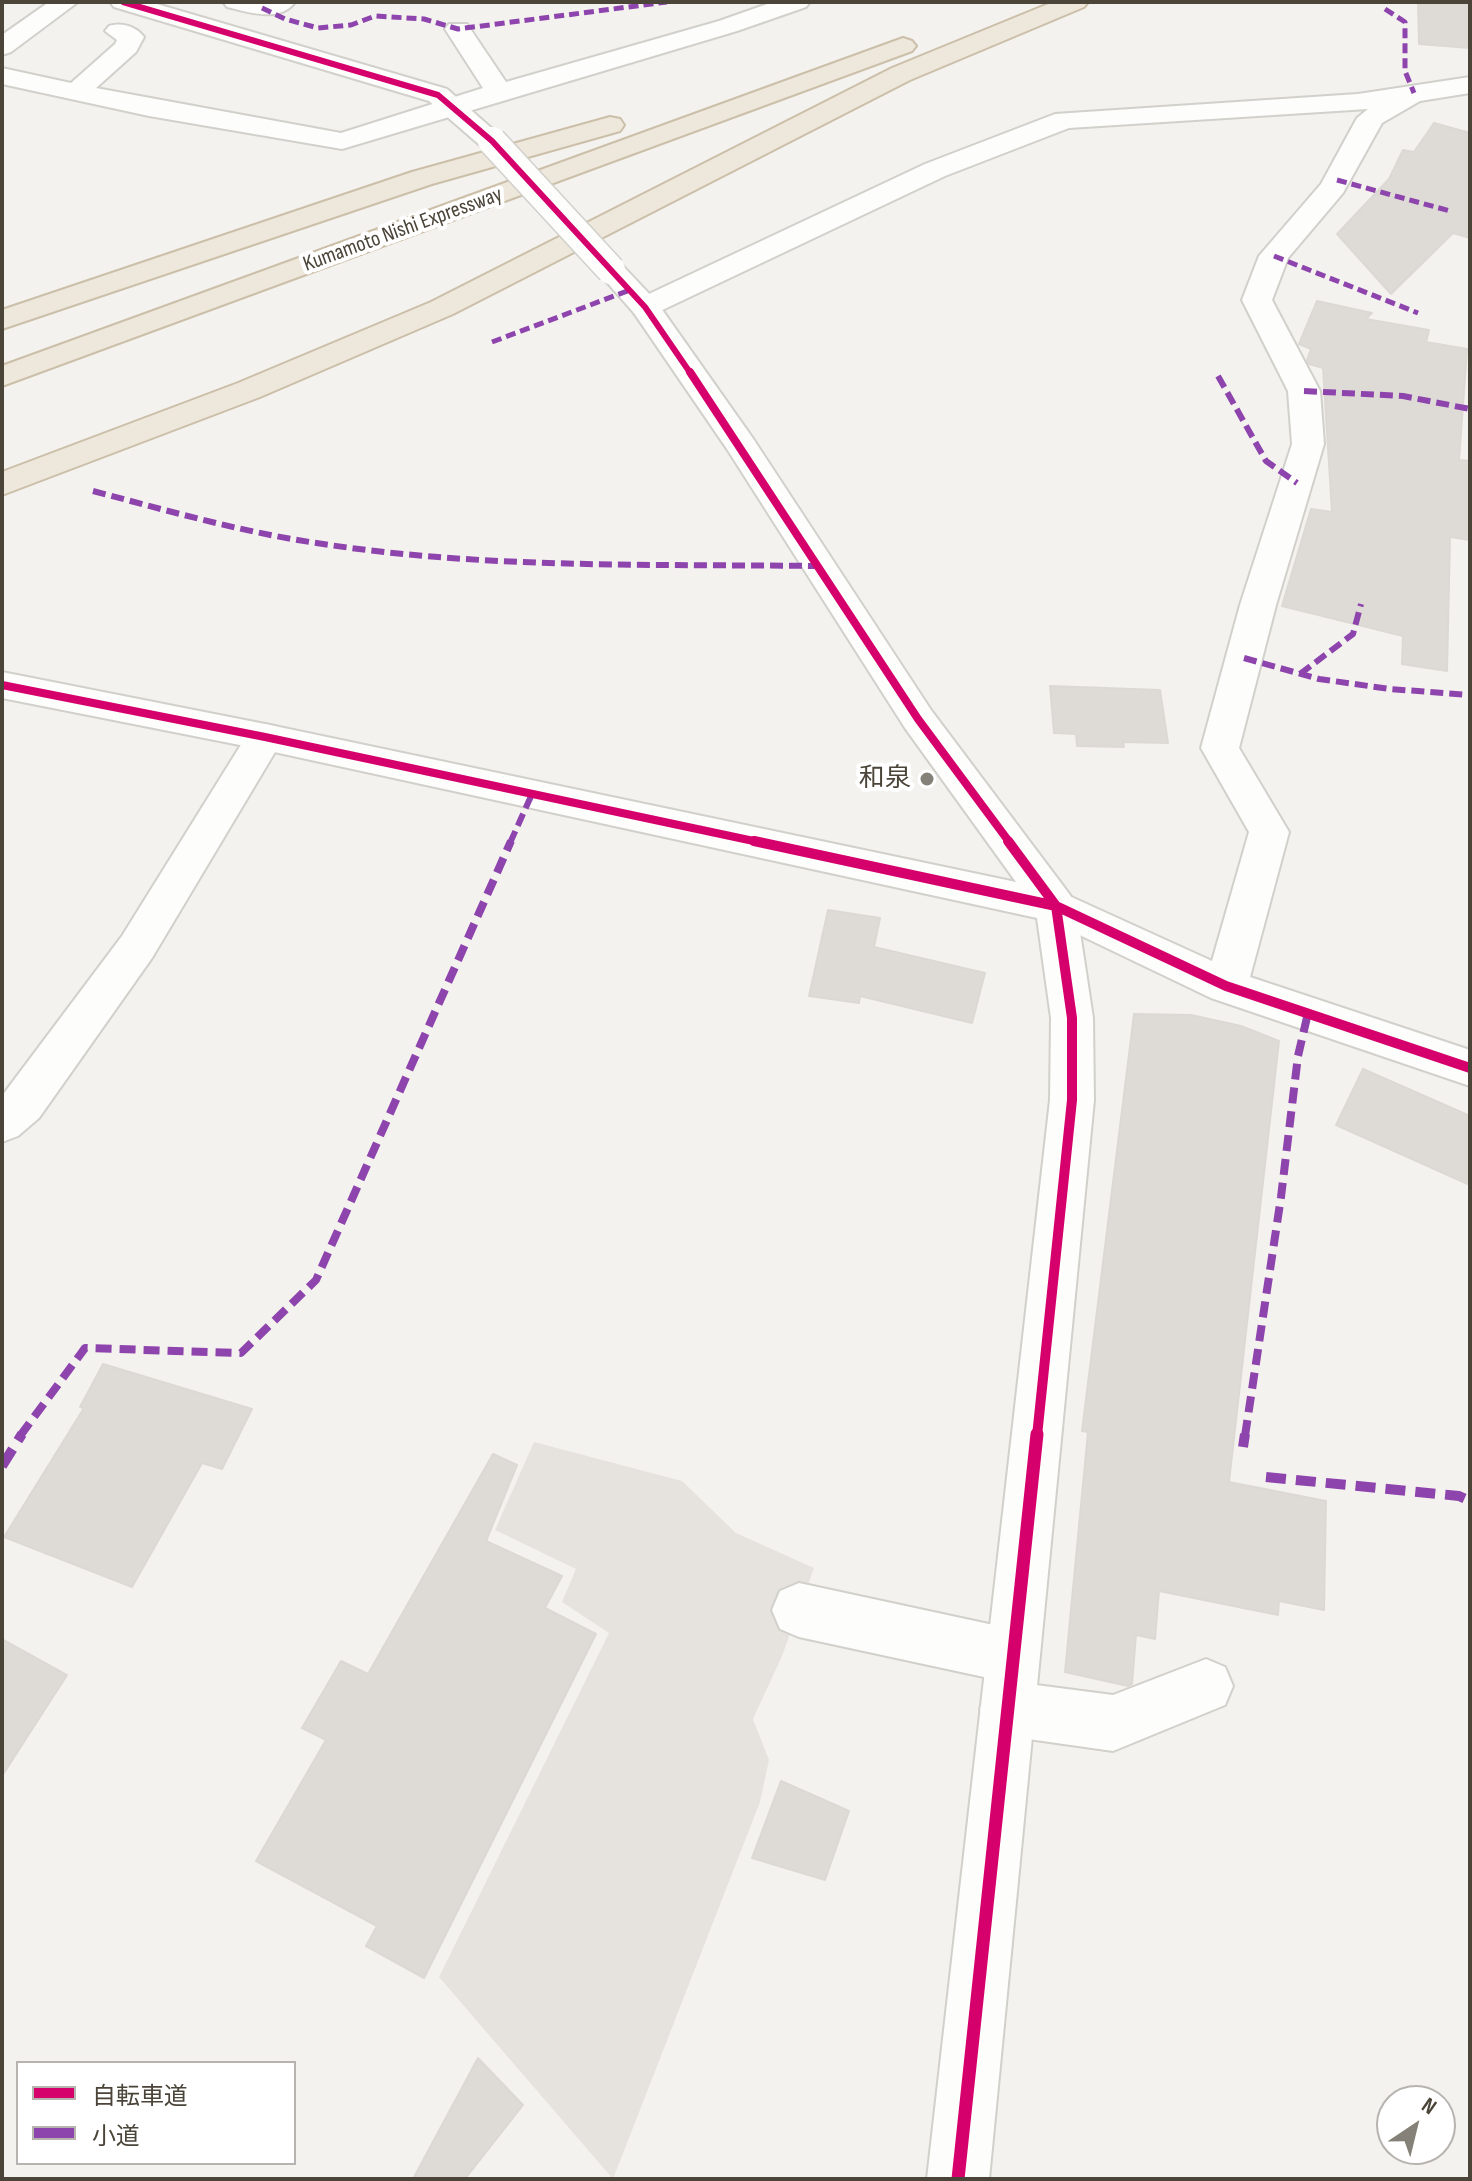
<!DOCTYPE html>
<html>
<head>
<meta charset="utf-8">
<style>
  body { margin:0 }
  #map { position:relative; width:1472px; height:2181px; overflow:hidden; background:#f4f2ee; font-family:"Sofia Sans Condensed","Noto Sans JP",sans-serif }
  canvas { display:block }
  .frame { position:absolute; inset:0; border:4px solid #4b4439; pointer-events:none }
  .legend { position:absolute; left:16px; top:2061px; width:280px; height:104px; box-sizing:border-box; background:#fff; border:2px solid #b7b4b0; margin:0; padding:10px 14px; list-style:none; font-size:24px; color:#4b4439 }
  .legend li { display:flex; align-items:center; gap:16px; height:40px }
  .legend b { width:40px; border:2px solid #b7b4b0 }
  .north { position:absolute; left:1376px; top:2085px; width:80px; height:80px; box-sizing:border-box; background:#fff; border:2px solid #b7b4b0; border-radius:50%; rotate:35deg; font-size:22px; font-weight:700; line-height:32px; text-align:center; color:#4b4439 }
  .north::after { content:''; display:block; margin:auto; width:28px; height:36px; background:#868178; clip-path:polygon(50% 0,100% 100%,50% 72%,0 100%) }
</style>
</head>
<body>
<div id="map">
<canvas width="1472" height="2181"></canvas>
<div class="frame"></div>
<ul class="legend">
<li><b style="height:10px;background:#d6006c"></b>自転車道</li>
<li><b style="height:10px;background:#8e44ad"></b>小道</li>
</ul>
<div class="north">N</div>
</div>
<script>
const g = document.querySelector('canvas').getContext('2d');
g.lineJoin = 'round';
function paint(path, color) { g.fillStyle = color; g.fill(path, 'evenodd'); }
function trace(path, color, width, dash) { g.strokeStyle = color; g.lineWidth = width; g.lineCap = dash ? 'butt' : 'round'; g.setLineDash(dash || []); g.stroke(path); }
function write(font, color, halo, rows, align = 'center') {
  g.font = font + ' "Sofia Sans Condensed","Noto Sans JP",sans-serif'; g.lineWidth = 8; g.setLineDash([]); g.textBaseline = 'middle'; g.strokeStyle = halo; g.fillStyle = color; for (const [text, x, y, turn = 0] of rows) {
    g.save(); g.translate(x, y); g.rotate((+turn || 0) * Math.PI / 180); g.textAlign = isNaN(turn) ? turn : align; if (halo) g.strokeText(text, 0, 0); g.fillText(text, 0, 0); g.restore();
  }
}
paint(new Path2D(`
  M534 1442 682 1481 736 1533 814 1568 782 1656 753 1719 769 1760 760 1802 613 2179 439 1977 609 1633 562 1602 576 1569 495 1530Z`), '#e6e3df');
const building = new Path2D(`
  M1418 2H1470V48L1419 44Z
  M1434 123 1470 133V238L1453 233 1391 294 1337 234 1389 179 1403 150 1414 152Z
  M1317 301 1372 313 1366 319 1429 330 1426 342 1467 349 1459 460 1470 461V540L1450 537 1447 671 1402 664 1403 636 1282 606 1311 509 1332 512 1323 368 1309 364 1307 360 1311 349 1299 344Z
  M1050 686 1160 690 1168 743 1123 742 1124 747 1077 746 1076 734 1054 733Z
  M828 910 880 918 874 947 985 973 972 1023 860 996 859 1003 809 996Z
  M1134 1014 1191 1015 1241 1026 1279 1041 1229 1482 1326 1501 1324 1610 1279 1601 1278 1615 1159 1591 1155 1639 1136 1635 1132 1684 1128 1686 1065 1672 1088 1432 1082 1431Z
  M1363 1069 1470 1116V1185L1336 1125Z
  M103 1364 252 1409 222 1469 202 1463 132 1587 4 1537 84 1408 80 1407Z
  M493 1454 517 1465 486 1541 562 1576 545 1608 596 1634 424 1978 366 1946 377 1926 256 1861 326 1740 302 1728 341 1661 368 1674Z
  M2 1639 67 1675 2 1776Z
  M781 1781 849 1811 825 1880 752 1858Z
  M478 2058 523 2105 465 2179H413Z`);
paint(building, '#dedbd6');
trace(building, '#dcd9d4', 2);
const minor = new Path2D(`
  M49 2H78L11 52 2 55V35Z
  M223 2H295C280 23 247 12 227 7Z
  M773 2H810L806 7 737 31 342 149 149 116 2 84V68L71 83 115 44 117 40 105 31 109 26C121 22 136 26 144 37L136 52 96 88 341 133 483 88 445 29 449 24H467L506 82 719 21Z
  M1470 77V93L1420 101 1382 123 1343 193 1288 258 1272 300 1320 391 1324 444 1276 605 1239 748 1289 832 1250 977 1470 1050V1086L1211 998 1042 917 1036 906 1042 895 1056 890 1212 961 1249 832 1201 748 1240 605 1292 444 1288 391 1242 300 1259 256 1321 184 1357 118 1368 109 1069 128 945 176 656 313 645 316 634 313 630 307 634 301 925 164 1055 114 1358 94Z
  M265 724 278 727 284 737 152 958 39 1118 18 1136 2 1142V1096L122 936 252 727Z
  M799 1583 1012 1629 1031 1637 1039 1656 1031 1675 1013 1682 1113 1695 1206 1659 1225 1667 1233 1686 1225 1705 1113 1751 1007 1736 988 1728 980 1709 988 1690 1007 1682 799 1637 780 1629 772 1610 780 1591Z`);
const tertiary = new Path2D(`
  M110 2H150L447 89 506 141 502 147 492 149 482 147 429 101 114 7Z
  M611 261 621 264 656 301 754 440 931 710 1070 895 1076 906 1093 1018 1094 1100 989 2179H927L1050 1100 1051 1018 1037 918 265 750 2 698V672L265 724 1016 882 905 728 727 449 634 313 596 270 601 264Z`);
const motorway = new Path2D(`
  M1053 2H1088L1084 7 910 80 453 314 260 397 2 495V472L238 383 431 302 892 68Z
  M903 38 912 41 916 46 912 51 2 386V366Z
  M610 117 620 119 624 125 620 131 432 184 2 329V310L412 172Z`);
trace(minor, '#d2d0cb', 4);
trace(tertiary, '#d2d0cb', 4);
trace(motorway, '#ccbfa9', 4);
paint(minor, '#fdfdfc');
paint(tertiary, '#fdfdfc');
paint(motorway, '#ede8db');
const tertiaryBridge = new Path2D(`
  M492 141 611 270`);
trace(tertiaryBridge, '#d2d0cb', 31, []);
trace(tertiaryBridge, '#fdfdfc', 28);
trace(new Path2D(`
  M262 8 285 19 318 28 351 25 375 16 424 19 458 29 667 2
  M1385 9 1405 22V71L1414 93
  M1337 180 1450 211
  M1274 256 1418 313
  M492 342 630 290`), '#8e44ad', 5, [10, 5]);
trace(new Path2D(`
  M1218 376 1266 461 1297 483
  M1304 391 1403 396 1470 409
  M93 491C169 511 245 533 323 544 486 569 655 564 819 566
  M1244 658 1319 679 1390 689 1470 695
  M1300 674 1353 634 1361 604
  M510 843 532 794`), '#8e44ad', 6, [13, 6]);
trace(new Path2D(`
  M20 1436 85 1348 241 1353 316 1280 511 841
  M1245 1436 1281 1197 1298 1056 1308 1013`), '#8e44ad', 8, [16, 8]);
trace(new Path2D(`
  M1243 1447 1245 1434
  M2 1466 22 1434
  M1266 1477 1459 1496 1470 1501`), '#8e44ad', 10, [20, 10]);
trace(new Path2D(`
  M123 2 438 95 492 141 645 307 691 374`), '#d6006c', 6);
trace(new Path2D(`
  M690 372 918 719 1010 843
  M2 685 265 737 763 843`), '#d6006c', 8);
trace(new Path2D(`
  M754 841 1056 906 1226 986 1470 1068
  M1008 841 1056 906 1072 1018V1100L1037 1436`), '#d6006c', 10);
trace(new Path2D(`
  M958 2179 1037 1434`), '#d6006c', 13);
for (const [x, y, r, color] of [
  [927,779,8,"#868178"]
]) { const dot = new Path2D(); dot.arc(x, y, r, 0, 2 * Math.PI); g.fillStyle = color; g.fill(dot); trace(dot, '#fff', 3); }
write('22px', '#4b4439', '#fff', [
  ["Kumamoto Nishi Expressway",403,230,-20]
]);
write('26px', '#4b4439', '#fff', [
  ["和泉",911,779]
], 'right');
</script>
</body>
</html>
